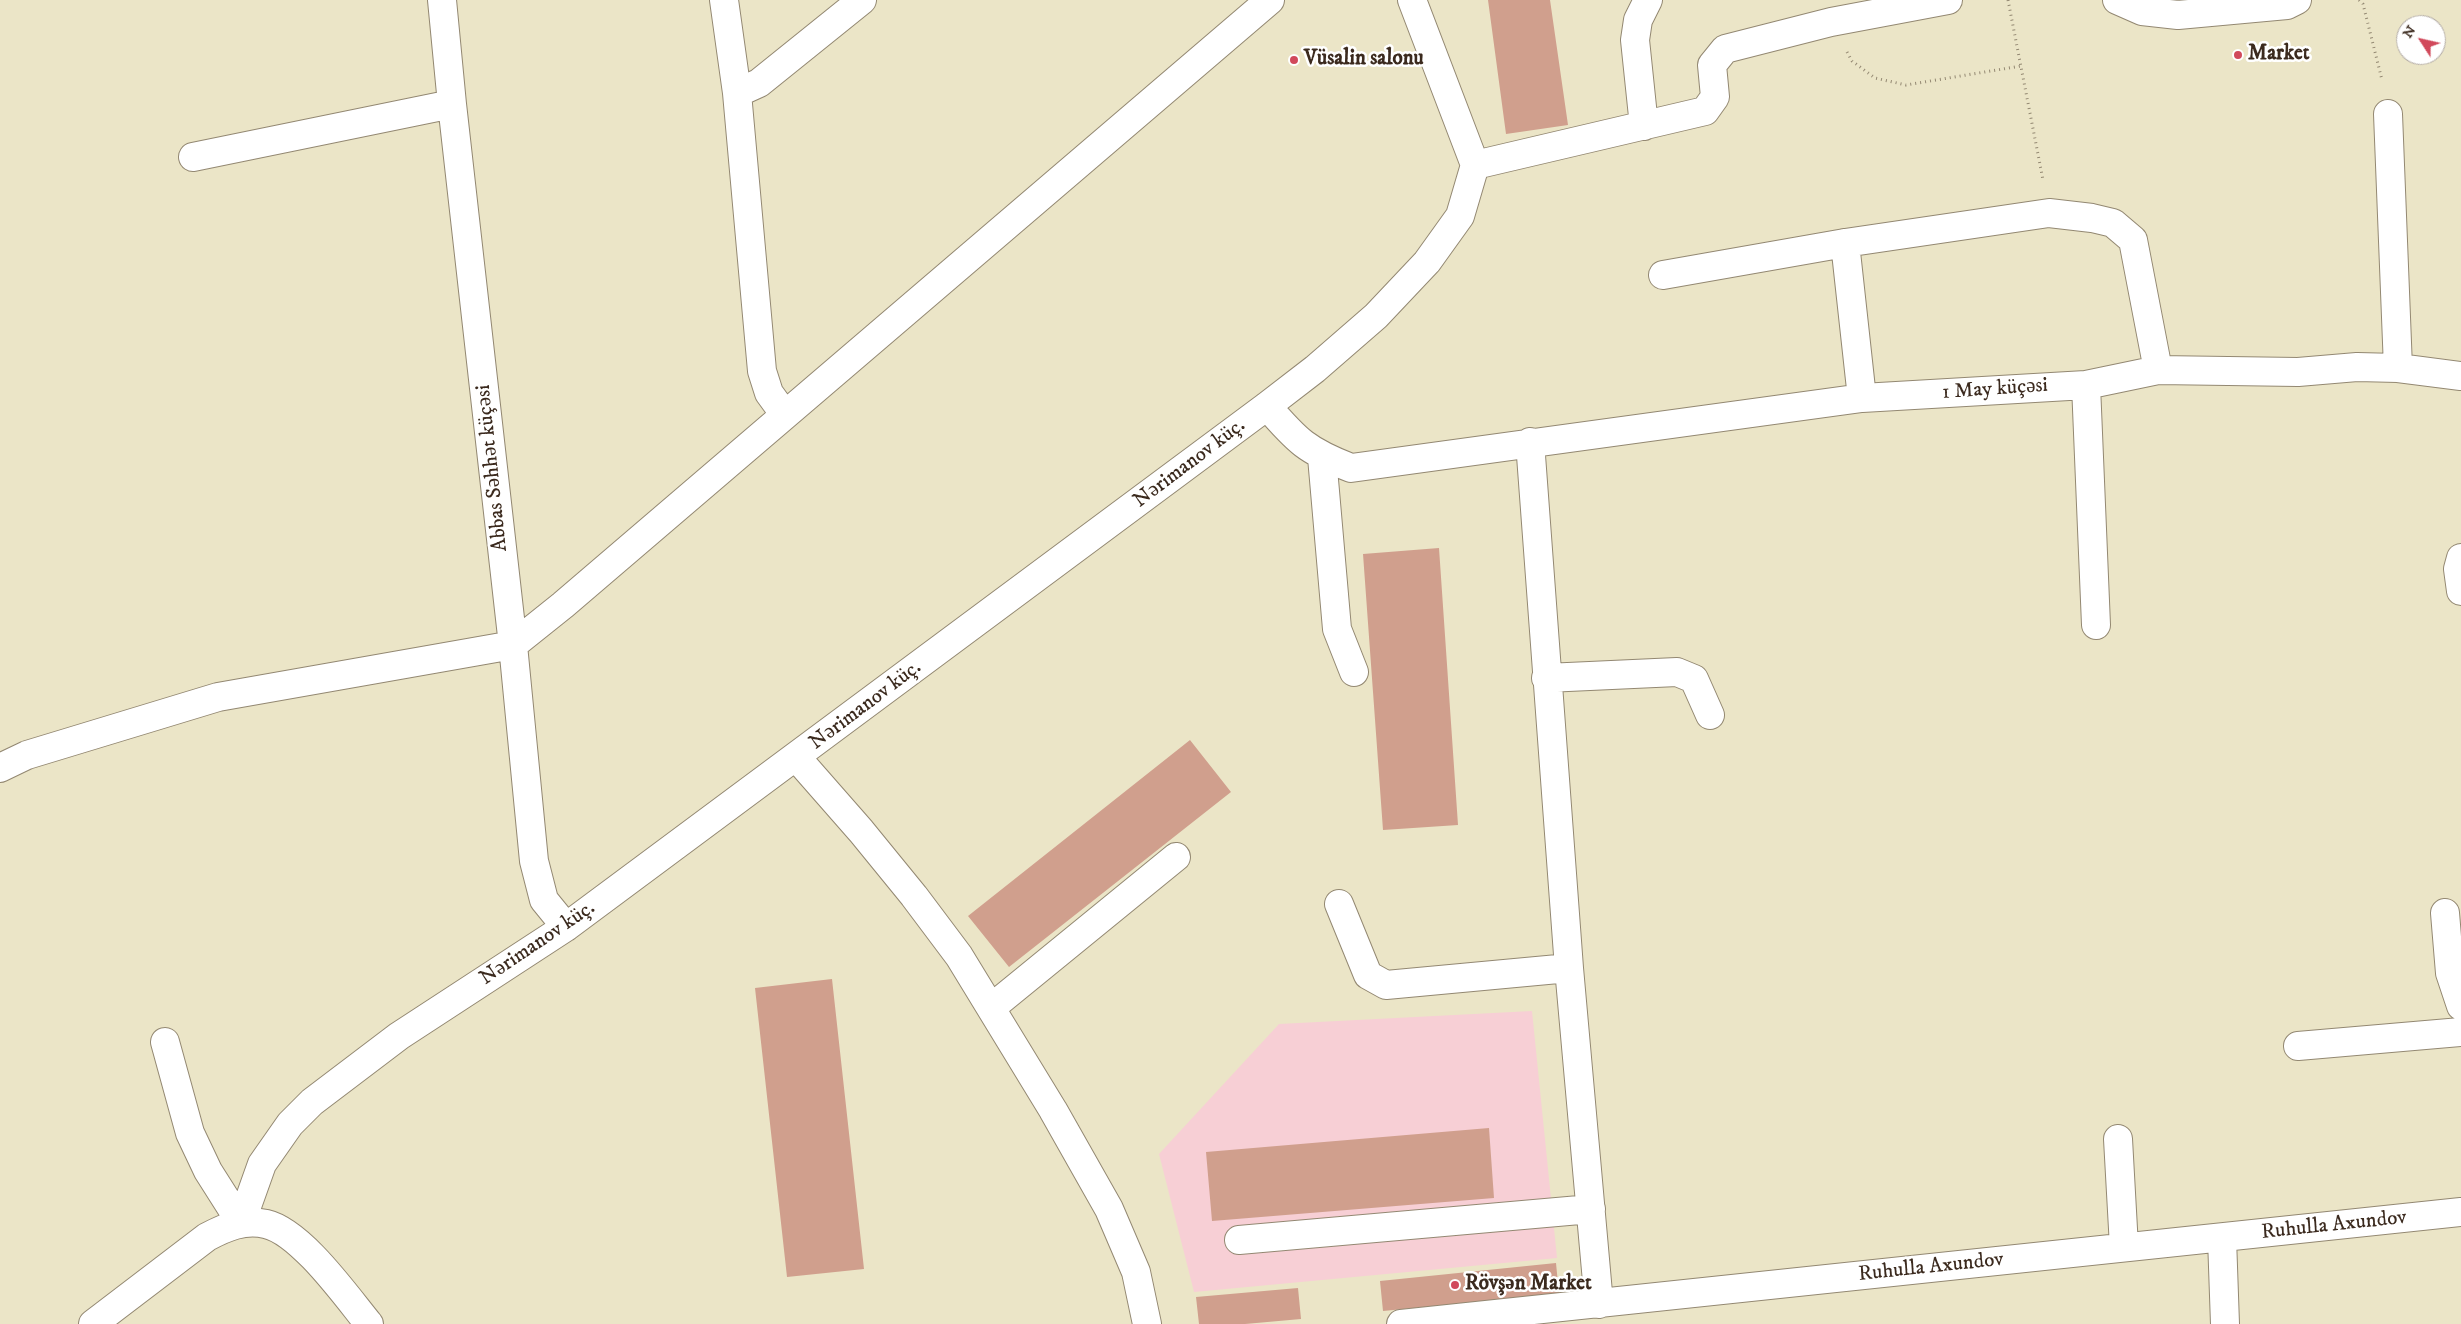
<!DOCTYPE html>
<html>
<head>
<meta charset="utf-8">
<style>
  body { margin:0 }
  #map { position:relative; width:2461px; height:1324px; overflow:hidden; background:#ebe5c7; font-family:"IM FELL DW Pica",serif }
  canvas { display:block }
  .north { position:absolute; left:2396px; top:15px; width:50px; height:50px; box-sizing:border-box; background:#fff; border:1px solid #b1aaa5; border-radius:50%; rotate:305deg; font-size:14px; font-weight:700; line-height:20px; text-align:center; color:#3b2a1e }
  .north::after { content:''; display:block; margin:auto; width:18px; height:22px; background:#d1495b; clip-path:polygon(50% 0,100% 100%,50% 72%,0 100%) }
</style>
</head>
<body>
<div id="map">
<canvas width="2461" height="1324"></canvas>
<div class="north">N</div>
</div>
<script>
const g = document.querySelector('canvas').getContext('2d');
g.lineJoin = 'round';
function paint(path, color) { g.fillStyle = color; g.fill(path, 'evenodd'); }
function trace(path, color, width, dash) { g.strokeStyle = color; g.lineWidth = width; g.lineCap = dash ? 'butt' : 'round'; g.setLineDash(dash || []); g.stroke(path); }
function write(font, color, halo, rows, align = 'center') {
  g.font = font + ' "IM FELL DW Pica",serif'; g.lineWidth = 5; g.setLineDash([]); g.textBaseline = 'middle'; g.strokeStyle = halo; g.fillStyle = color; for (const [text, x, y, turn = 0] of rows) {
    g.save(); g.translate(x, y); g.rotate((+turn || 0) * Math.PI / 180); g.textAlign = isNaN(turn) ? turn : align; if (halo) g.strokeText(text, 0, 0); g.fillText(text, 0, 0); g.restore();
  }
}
paint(new Path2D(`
  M1532 1011 1557 1258 1194 1292 1159 1154 1279 1024Z`), '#f7cfd5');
paint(new Path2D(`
  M1488 0H1550L1568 125 1506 134Z
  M1439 548 1458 825 1383 830 1363 554Z
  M1190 740 1231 792 1009 967 968 916Z
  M832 979 864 1269 787 1277 755 988Z
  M1489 1128 1494 1198 1212 1221 1206 1152Z
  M1556 1263 1559 1294 1383 1311 1380 1281Z
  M1298 1288 1301 1319 1245 1324H1199L1196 1297Z`), '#d09f8d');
const minor = new Path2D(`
  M442 0 452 104 513 645 534 861 544 900 566 927
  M724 0 737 93 762 371 769 393 785 415
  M2117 0 2142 11 2178 15 2287 5 2297 0
  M737 93 759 83 862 0
  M2388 114 2398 368
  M1644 126 1635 40 1638 20 1648 0
  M193 157 452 104
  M1475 165 1705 111 1715 97 1712 65 1725 49 1831 22 1948 0
  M1845 243 1862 398
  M1663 275 1845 243 2049 213 2092 218 2113 223 2133 240 2158 370
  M2086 385 2096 625
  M1267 406C1297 441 1307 451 1351 468L1862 398 2086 385 2158 370 2298 372 2357 367 2398 368 2461 376
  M1530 442 1569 968 1599 1304
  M1322 457 1337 629 1354 672
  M2461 558 2458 569 2461 591
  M1546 678 1677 672 1694 679 1710 715
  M797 758 861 831 914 896 959 956 1053 1110 1109 1209 1136 1272 1147 1324
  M0 768 27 755 218 697 513 645 563 605 1270 0
  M1339 904 1368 975 1386 985 1569 968
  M2445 913 2450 973 2461 1006
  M991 1008 1176 857
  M165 1042 190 1133 208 1171 241 1223
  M2298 1046 2461 1032
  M2118 1139 2124 1247
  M241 1223 262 1164 290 1124 312 1102 399 1036 566 927 1267 406 1315 369 1376 316 1427 262 1460 216 1475 165 1412 0
  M2222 1238 2225 1324
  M1239 1240 1591 1209
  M93 1324 207 1237C226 1227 244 1219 266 1224 301 1232 346 1296 369 1324
  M1401 1324 2461 1212`);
trace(minor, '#938872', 30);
trace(new Path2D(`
  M2008 0 2043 180
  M2359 0 2363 4 2382 80
  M1847 52 1852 61 1875 78 1906 85 2021 66`), '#938872', 3, [1, 4]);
trace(minor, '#fff', 28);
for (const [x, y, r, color] of [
  [2238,55,5,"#d1495b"],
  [1294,60,5,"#d1495b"],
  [1455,1285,5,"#d1495b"]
]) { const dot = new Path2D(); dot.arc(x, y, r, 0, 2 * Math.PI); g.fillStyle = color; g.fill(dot); trace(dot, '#fff', 2); }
write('bold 21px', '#3b2a1e', '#fff', [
  ["Market",2248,55],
  ["Vüsalin salonu",1304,60],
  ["Rövşən Market",1465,1285]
], 'left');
write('21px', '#3b2a1e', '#fff', [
  ["1 May küçəsi",1995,390,-4],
  ["Nərimanov küç.",1190,464,-37],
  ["Abbas Səhhət küçəsi",493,468,-96],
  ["Nərimanov küç.",866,706,-37],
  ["Nərimanov küç.",538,944,-34],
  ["Ruhulla Axundov",2334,1226,-6],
  ["Ruhulla Axundov",1931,1268,-6]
]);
</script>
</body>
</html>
